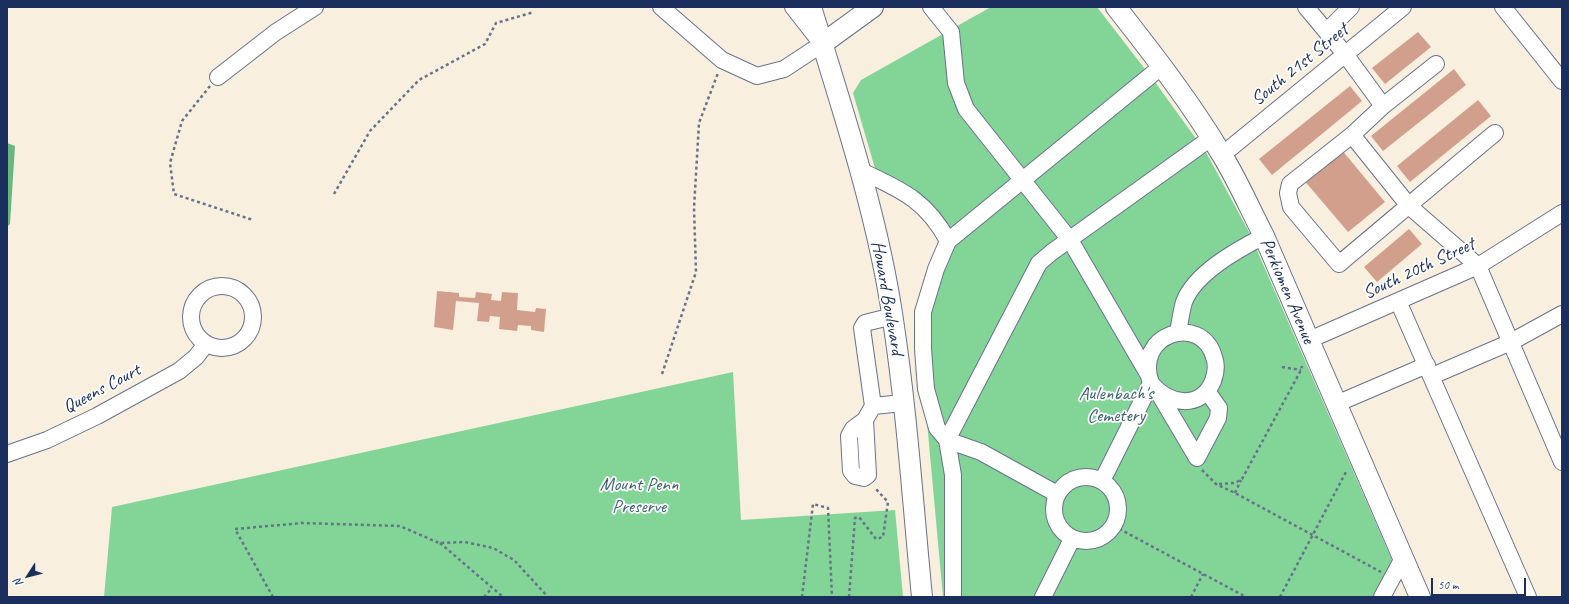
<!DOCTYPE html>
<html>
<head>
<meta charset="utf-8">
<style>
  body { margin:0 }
  #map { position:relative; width:1569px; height:604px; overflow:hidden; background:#f8efdf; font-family:Caveat,sans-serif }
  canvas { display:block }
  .frame { position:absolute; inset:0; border:8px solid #1b2f5e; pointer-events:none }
  .north { position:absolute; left:8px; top:556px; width:40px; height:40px; -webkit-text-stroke:3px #fff; paint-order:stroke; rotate:234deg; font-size:11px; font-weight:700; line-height:16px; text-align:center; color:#1b2f5e }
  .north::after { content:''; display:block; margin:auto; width:14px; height:18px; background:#1b2f5e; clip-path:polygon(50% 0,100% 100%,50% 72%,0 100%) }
  .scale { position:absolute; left:1431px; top:578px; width:95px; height:18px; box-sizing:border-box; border:2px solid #1b2f5e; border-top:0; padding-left:5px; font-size:12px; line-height:14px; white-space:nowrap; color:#1b2f5e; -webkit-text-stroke:3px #fff; paint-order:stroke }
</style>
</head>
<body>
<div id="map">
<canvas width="1569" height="604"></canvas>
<div class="frame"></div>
<div class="north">N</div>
<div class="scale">50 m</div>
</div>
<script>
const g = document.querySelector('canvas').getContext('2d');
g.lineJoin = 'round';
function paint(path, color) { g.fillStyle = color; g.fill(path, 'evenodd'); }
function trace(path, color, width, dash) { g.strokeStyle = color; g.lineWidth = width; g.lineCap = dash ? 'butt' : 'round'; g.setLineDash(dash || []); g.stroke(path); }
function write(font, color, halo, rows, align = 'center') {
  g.font = font + ' Caveat,sans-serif'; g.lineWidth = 3.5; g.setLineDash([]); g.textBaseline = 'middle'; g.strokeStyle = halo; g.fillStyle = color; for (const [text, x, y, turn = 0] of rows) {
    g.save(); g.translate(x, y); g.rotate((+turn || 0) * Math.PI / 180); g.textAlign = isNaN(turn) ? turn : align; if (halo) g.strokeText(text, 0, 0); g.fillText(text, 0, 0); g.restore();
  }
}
paint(new Path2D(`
  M991 7H1097L1155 82 1207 154 1249 232 1392 560 1393 563 1375 597H943L917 313 940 243C932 212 906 203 881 189L853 93 861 80Z
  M733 372 741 520 895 510 903 597H104L112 507Z`), '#82d597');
paint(new Path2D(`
  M7 143 15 146 10 224 7 227Z`), '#69b680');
paint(new Path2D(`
  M1418 32 1431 47 1385 84 1372 68Z
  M1454 69 1466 85 1383 151 1371 136Z
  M1350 86 1362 101 1272 175 1259 159Z
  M1478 100 1491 116 1410 182 1397 166Z
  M1341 149 1385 202 1348 232 1303 179Z
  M1409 229 1422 244 1377 282 1364 267Z
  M437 291 459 293V297L475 298 476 292 492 294 491 300 501 301 502 292 518 293 517 310 535 312 536 308 546 309 544 332 531 330V326L518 325 517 331 499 329 500 317 490 316 489 322 477 321 479 303 456 301 453 330 434 327Z`), '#d29f8c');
const minor = new Path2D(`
  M661 7 722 60 757 76 784 69 822 44 793 7
  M931 7 951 32 956 83 966 109 1070 240 1148 374
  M1306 7 1345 54 1383 106 1352 135 1409 206 1478 266 1562 462
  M1503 7 1562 81
  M1327 31 1351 7
  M218 77 276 32 315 7
  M1383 106 1436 64
  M1352 135 1290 184 1288 193 1291 207 1339 264C1392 220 1443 176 1495 133
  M1222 155 1403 7
  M859 170C899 189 926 199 948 241L936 269 923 312V349L926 389 937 428 947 440 953 475V597
  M948 241 1161 67
  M191 317a31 31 0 1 1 62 0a31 31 0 1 1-62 0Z
  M1398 301 1528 597
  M1178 332C1180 323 1181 312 1184 302 1195 273 1237 250 1264 236
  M1309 340 1478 266 1562 213
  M1432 376 1511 342 1562 314
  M1158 392 1197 458 1218 418 1219 408 1207 391
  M1336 404 1427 365
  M873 406 903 403
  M865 420 868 475 864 478 855 476 851 471 849 436 853 429 865 420 873 406 862 328 865 323 893 316
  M7 454 47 440 97 416 179 371 196 357 206 344
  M1054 509a32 32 0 1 1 64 0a32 32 0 1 1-64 0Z
  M1102 481 1151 383C1133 334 1201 312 1214 357 1217 365 1216 373 1213 381 1201 410 1168 405 1151 383
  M1057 494 981 452 947 440 1039 263 1052 252 1211 138
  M1043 597 1072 539
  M1382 597 1403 558`);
const major = new Path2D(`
  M811 7C842 108 878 216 893 320 907 412 913 505 922 597
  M1116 7C1153 54 1191 103 1222 155 1238 181 1250 209 1264 236L1420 597
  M822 44 873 7`);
trace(minor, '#68728b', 18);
trace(major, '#68728b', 22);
trace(new Path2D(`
  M210 86 182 121 170 163 174 194 253 220
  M334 194 370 131 419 80 485 44 496 23 534 12
  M1282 367 1301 370
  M662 374 696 272 694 208 699 123 718 73
  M1202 470 1216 484 1235 493 1381 572
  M1219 484 1235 483 1242 479 1301 370 1302 366
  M1235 493 1241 480
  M1114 526 1246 597
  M440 543 503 597
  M273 597 235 529 302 523 400 526 439 543 465 542 493 548 514 560 548 597
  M484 597 492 588
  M802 597 813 504 828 508 832 597
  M849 597 855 518 859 517 876 539 883 537 888 502 875 488
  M1191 597 1203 574
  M1280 597 1347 470`), '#68728b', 2.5, [3, 3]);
trace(minor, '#fff', 16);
trace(major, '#fff', 20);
write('19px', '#1b2f5e', '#fff', [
  ["South 21st Street",1300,65,-39],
  ["South 20th Street",1419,269,-25],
  ["Perkiomen Avenue",1287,291,67],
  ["Howard Boulevard",887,298,80],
  ["Queens Court",102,389,-28]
]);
write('19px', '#3a616f', '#fff', [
  ["Aulenbach's",1116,394],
  ["Cemetery",1116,416],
  ["Mount Penn",639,485],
  ["Preserve",639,507]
]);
</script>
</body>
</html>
